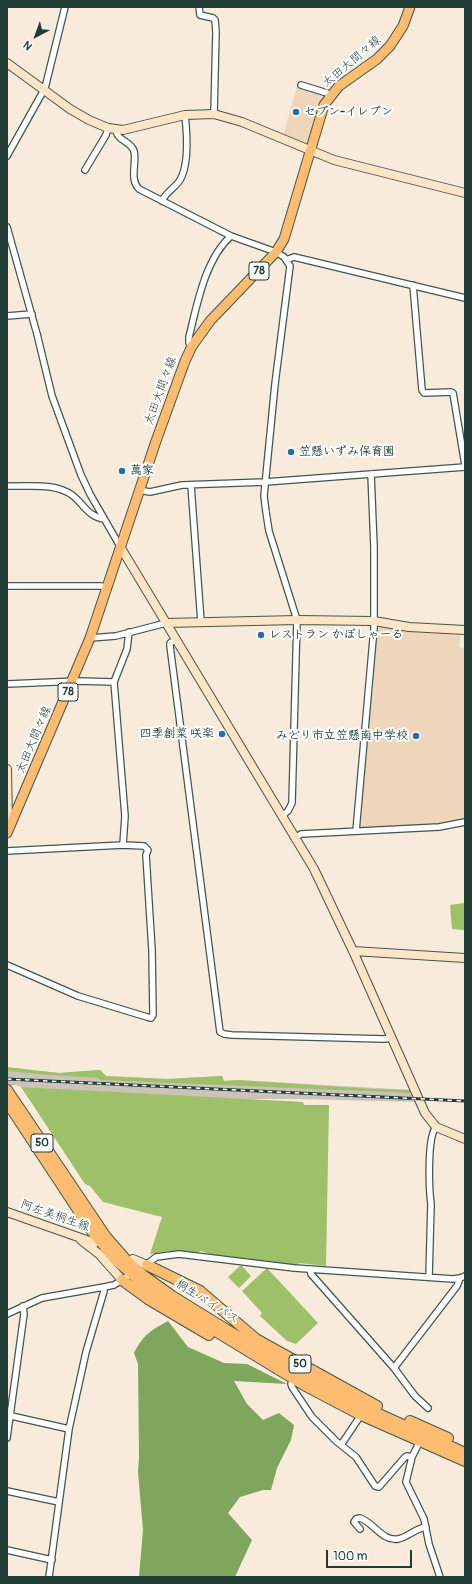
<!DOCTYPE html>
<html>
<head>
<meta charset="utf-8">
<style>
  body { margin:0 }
  #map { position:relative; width:472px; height:1584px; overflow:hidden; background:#f8ebdb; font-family:Pangolin,sans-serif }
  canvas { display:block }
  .frame { position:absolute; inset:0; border:8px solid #1f3d34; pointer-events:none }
  .north { position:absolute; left:16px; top:16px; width:40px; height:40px; -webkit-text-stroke:3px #fff; paint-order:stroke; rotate:221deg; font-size:11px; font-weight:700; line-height:16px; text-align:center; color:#1f3d34 }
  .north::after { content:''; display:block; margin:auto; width:14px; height:18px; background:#1f3d34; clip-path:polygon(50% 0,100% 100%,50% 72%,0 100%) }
  .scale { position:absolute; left:326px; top:1550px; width:86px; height:18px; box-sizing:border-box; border:2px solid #1f3d34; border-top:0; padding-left:5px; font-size:12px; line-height:14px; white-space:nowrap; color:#1f3d34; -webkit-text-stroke:3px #fff; paint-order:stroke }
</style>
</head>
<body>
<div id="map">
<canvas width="472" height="1584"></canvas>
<div class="frame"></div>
<div class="north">N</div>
<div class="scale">100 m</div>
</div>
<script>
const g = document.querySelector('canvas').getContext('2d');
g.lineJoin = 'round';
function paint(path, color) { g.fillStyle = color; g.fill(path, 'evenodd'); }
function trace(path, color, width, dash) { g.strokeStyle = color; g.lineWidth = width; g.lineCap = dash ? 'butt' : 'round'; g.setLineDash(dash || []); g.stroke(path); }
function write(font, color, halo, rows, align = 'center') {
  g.font = font + ' Pangolin,"Klee One",sans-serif'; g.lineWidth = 4; g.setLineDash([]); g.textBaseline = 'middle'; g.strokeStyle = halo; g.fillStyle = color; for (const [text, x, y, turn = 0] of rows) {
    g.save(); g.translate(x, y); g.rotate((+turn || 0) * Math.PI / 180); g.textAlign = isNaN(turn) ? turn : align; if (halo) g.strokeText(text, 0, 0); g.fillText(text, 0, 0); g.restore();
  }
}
paint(new Path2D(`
  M297 87 323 95 324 98 309 143 306 144 283 135Z
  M380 626 461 632 459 647 465 648V819L434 825 362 829 359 826 364 760 378 628Z`), '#efd6bb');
paint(new Path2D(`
  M7 1068 59 1073 100 1070 106 1076 167 1079 222 1076 224 1081 238 1080 411 1090 417 1102 300 1099H213L21 1087 16 1085 11 1086 10 1084H7Z`), '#cdc2b9');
paint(new Path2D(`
  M465 903V930L452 929 450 905Z
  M7 1067 59 1073 100 1070 106 1076 167 1079 222 1076 224 1081 238 1080 371 1089 411 1090 413 1093 99 1080V1078L49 1075 7 1071Z
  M21 1087 303 1102 304 1105H329L326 1266 299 1263 297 1265 209 1254 201 1251 196 1253 169 1251 150 1254 162 1217 103 1202 90 1186 85 1184Z
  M241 1265 251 1276 239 1288 228 1277Z
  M267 1268 318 1323 296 1344 287 1341 260 1316 262 1313 242 1291Z`), '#9dc069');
paint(new Path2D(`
  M168 1321 188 1347 224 1363 247 1364 287 1384 234 1381 247 1404 263 1420 279 1413 294 1425 291 1440 277 1468 271 1490H263L240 1497 228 1513 252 1540 235 1577H139L143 1530 138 1472 139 1457 138 1364 134 1353C144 1334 150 1331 168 1321Z`), '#7ea65d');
const street = new Path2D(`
  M199 7 200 15 213 18 215 20 216 32 214 114
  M301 85 327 93 330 95
  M116 130C117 141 131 141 134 151 137 163 129 179 139 189L231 236 276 252 284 257 290 266 275 384 264 496 266 512 269 531 297 620 292 803 288 811 282 816
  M7 156 45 88 65 7
  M85 170 106 135 108 128
  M162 201C166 192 175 188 180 180 189 165 187 133 185 115
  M7 227 37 334 52 396 81 475 90 494 121 548
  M286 260 294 257 465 298
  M413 285 422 390 424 393 451 392 453 393 465 465
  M7 316 32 314
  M192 346 189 343V337C197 305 205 259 231 236
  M191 485 201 622
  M7 486C28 487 54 482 72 495 83 503 88 517 104 519
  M139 490 150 492 182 485 265 482 465 467
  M7 586H101L108 588
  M90 638 116 636 166 623
  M176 639 170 643V646L220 1032 224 1034 232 1035 384 1039 391 1038
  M114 682 127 649 129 632
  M7 684 78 681 114 682 125 816 123 845
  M356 831 374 628V547L371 474
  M296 837 301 834 439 827 465 822
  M7 851 123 845 144 846 148 850 146 855 152 950 153 1015 151 1018 147 1017 78 996 7 965
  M145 1266 156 1257 179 1254 294 1268 453 1279 460 1278 465 1276
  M310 1269 311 1274 394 1368 415 1396 428 1408
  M429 1277 431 1204C429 1189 427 1137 436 1127
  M7 1314 42 1298 104 1287 114 1285 127 1277
  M394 1368 457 1286 460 1278
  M293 1379 291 1384 292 1387 312 1417 336 1441 356 1457 375 1486 379 1487 405 1457 407 1456 412 1457
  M7 1415 69 1429
  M7 1438 24 1314 23 1306
  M420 1441 412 1457 406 1482 424 1519 429 1544 440 1577
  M341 1445 361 1415
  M7 1491 59 1502
  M360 1529 354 1522 356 1519 360 1518C373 1522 383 1542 398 1539 408 1537 416 1528 426 1527
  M7 1550 52 1560
  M49 1577 69 1429 86 1352 104 1291V1287`);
const secondary = new Path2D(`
  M7 63 70 109 89 120 108 128 123 130 185 115 214 114 242 122 334 160 465 193
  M121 548 314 869 353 951 425 1113 436 1127 465 1139
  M166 623 297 620 374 621 409 627 465 630
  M7 769 8 819 10 825
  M353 951 465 958
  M7 1212 95 1243
  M81 1240 99 1254 122 1280
  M133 1259 147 1265`);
const primary = new Path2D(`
  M7 833 90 638 156 441 185 361 192 346 210 321 276 252 284 239 324 105 339 86 377 59 390 46 403 26 410 7`);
const highway = new Path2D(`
  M7 1090 106 1237 127 1261 144 1276 172 1296 297 1373 339 1396 465 1453
  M7 1102 92 1231 115 1259 144 1285 171 1304 304 1385 361 1415 465 1461
  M147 1265 200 1291 256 1339 377 1406
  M122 1280 148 1299 209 1335
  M410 1421 448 1438`);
trace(street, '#40574d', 8);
trace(secondary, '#40574d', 10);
trace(primary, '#40574d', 11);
trace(highway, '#40574d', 12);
trace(street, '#fff', 5.5);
trace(secondary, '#ffe4c6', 8);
trace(primary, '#febc70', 9);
trace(highway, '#febc70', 10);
const rail = new Path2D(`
  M7 1079 465 1101`);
trace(rail, '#1f3d34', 3);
trace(rail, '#fff', 1.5, [4.5]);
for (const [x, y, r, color] of [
  [296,112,4,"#1f6fb2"],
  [291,452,4,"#1f6fb2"],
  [122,471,4,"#1f6fb2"],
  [261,635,4,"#1f6fb2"],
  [222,734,4,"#1f6fb2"],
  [416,736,4,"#1f6fb2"]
]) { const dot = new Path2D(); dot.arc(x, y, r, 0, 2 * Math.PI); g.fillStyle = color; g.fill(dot); trace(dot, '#fff', 1.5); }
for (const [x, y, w] of [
  [259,271,20],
  [68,692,20],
  [42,1143,22],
  [300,1364,22]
]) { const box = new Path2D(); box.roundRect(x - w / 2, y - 9, w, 18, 3); g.fillStyle = '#fff'; g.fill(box); trace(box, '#1f3d34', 1); }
write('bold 11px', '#1f3d34', null, [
  ["78",259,271],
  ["78",68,692],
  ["50",42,1143],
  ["50",300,1364]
]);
write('12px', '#1f3d34', '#fff', [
  ["太田大間々線",352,62,-40],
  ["太田大間々線",161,391,-70],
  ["太田大間々線",34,740,-67],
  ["阿左美桐生線",55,1216,19],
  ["桐生バイパス",207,1302,32]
]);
write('bold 12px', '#1f3d34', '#fff', [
  ["セブン-イレブン",304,112],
  ["笠懸いずみ保育園",299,452],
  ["萬家",130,471],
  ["レストラン かぼしゃーる",269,635],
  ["四季創菜 咲楽",214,734,"right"],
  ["みどり市立笠懸南中学校",408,736,"right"]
], 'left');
</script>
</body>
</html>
